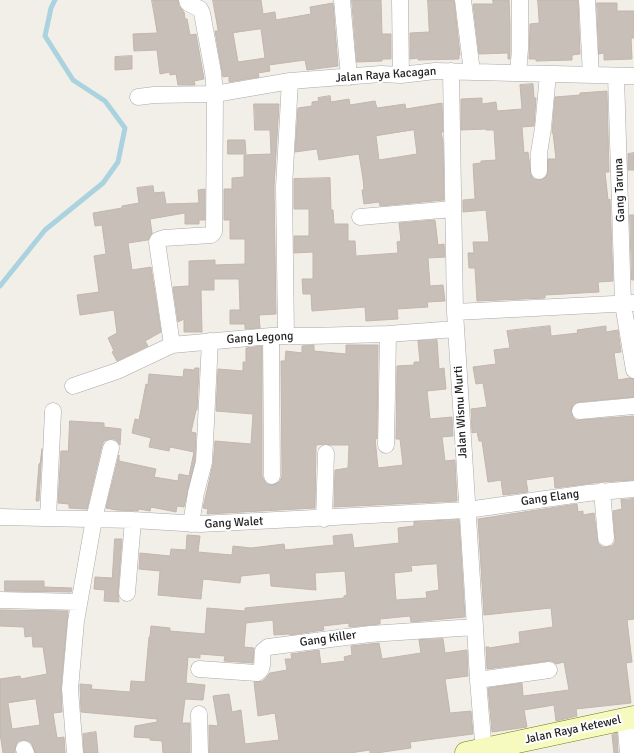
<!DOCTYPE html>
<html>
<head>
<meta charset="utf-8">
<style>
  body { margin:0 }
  canvas { display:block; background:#f2efe9 }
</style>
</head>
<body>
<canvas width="634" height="753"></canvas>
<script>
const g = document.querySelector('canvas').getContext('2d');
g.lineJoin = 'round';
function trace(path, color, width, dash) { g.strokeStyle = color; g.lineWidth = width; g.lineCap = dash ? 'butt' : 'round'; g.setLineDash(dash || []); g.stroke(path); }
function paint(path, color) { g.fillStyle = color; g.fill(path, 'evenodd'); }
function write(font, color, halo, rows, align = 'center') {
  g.font = font + ' Signika,sans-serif'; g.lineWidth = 4; g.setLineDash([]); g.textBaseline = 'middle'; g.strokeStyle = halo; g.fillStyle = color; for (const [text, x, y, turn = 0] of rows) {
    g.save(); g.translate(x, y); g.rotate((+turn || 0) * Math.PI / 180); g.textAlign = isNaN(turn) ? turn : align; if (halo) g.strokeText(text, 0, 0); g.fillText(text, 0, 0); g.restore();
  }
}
trace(new Path2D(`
  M0 286 45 230 103 183 118 162 125 128 105 101 73 80 45 36 51 8 55 0`), '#aad3df', 5);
const building = new Path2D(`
  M152 0H178L179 6 184 12 185 19H187L190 35 196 34 204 79 194 81 195 85H178L176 74 170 75V72L160 74 157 50 134 51 133 34 157 33Z
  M213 0H261L263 14 275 12 276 20 311 14 310 7 333 3 338 66 307 70 305 60 269 65 270 71 258 73 259 77 229 82V76L223 77 215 31H218ZM261 29 265 58 238 62 233 33Z
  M352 0H381L382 34H391V59H382V61L357 62Z
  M428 0H454L460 55H459V59L418 60V58L410 59V33L429 32Z
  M493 0H509L510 24V59H508V53L479 54 473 4H493Z
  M538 0H578L580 54 572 55V60L536 61V59H529L530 24 539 23Z
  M597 3H617V11H634V38H631L632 59 604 60V53L599 54Z
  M132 56V69L115 70V57Z
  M533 84 534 98H536L534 126 522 127 524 153 528 152 531 175 534 179 539 180 543 179 547 175 548 159H556L553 133H552L555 97 580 95V93L607 91 609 172H605L608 200 610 199 613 281 598 282 599 292 545 295V298L477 301 475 268H469L468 253H474L473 242H489L486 210 463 212V200L475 199 473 164 481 163V161L496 160 494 130H486V129L461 130V99L482 98V104L496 102 497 111 522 109 520 85Z
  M330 96 331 102 349 99 350 105 375 101 377 108 405 104 406 109 442 103 443 132H441L443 142 444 200 380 206 379 202 364 204 362 190H364L363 179 359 154 319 160 317 149 295 152 298 108 312 106V102L319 101 318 98ZM414 130 417 154 379 160 376 136Z
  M254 104H279L274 187 276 314 259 315 260 328 245 329V324H230V310H240L239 279H214V290H201L202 332H184V319L178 322 173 287 189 286V261L215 260V265L245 264V239H230V220H224V189H232V178L244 177V155L271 154 270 130H255Z
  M228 140H245L246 154H228Z
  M634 153V170H628V154Z
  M330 178 331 210H333L334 224H348V241H355L356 256 398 253 397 242 401 241 399 223 435 220 438 245 444 244 445 257 428 258 430 286 443 285 445 301 427 302 428 307 397 309 398 319 366 321 365 307 312 311 311 294H303L302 279H313V252L294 253V236H309V209H294V179Z
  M153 186 154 193 164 192 166 204 199 203 198 190 205 189V220H199V224H185V213L150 219 152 233 148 240 128 243 132 270 151 267 161 332 145 341 148 346 117 361 112 352 114 351 108 338 117 333 114 310 80 315 77 295 99 292 94 256 106 254 102 225 95 226 93 213 122 208V206L139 203 137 188Z
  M630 215H634V280H632Z
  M550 326 551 336 578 333 577 330 606 326V332L618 330 621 352 614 353 618 380 630 378 634 379V397L579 402 574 404 572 407 571 412 573 417 576 420H580L634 416V480L601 482 555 488 554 476 526 480 528 492 503 495 501 480 488 482 482 441H479L477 432 472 433 471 409 487 407 483 383 476 384 473 367 496 364 494 350 510 348 507 331Z
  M437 340 439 369 444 368 446 389 427 391 430 419 452 417 453 436 442 437 445 461 455 460 457 501 334 507 335 470 348 468 349 445H331L326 444 316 445 315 508 207 514 208 509 203 508 213 464 215 441 251 444 253 414 216 411 218 369 243 371V362H246V348L262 346V476L264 480 267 484 272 485 276 484 280 481 282 476 281 361H285L286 351 302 353V346L314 345V351L346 354V345H378L377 439 375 438 378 468 403 465 400 439H396L397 366 414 365V362H420L418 341Z
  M195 368H199L197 410H196L191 432 196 433 195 461 184 507 177 506 176 512 151 507 150 511 139 509 138 511 116 510 106 508 119 455V461L156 469 154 477 178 481 179 474 189 476 194 452 170 447 169 451 149 447 151 438 132 433 135 419 139 420 146 384 148 385 149 374 183 377 184 369 194 370Z
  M70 421 104 423V427L121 429 120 445 117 441 114 439H109L104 441 102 445 87 509 69 508V504L58 503 61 451H68Z
  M42 449 39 501H36L39 464 40 463Z
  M634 499V619L627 620 632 662 626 663 631 703 576 709 577 716 556 721 554 705 524 710 527 727 492 732 488 688 522 683 523 696 569 690 564 662 556 664 552 661H548L487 669 486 647H489V648L520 643 519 632 553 627 551 608 484 615 478 519 577 504 578 512 583 511V515L594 513 598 543 602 547H607L612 546 615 542V538L613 511 622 509 621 500Z
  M459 520 465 617 411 622 410 616 380 619V624L349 627V623L323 626 324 630 290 635 289 634 274 635 273 620 246 623 244 647 254 648 253 663 224 661 225 656 200 654V658L188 657 186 683 205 685 203 700 185 699 182 723H190V753H163L162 741 150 740V738L134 737 135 726 157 722V719L81 712 80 684 92 685 91 689 130 692 131 681 145 682 149 637H150L151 626 170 628V631L205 634 207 608 245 611V608L344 598V596L347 595 345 571 315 573 316 590 271 586 270 573 241 576 240 583 203 579 201 599 158 595 160 571 139 569 140 553 170 556 171 549 186 550 187 535 200 536 198 552 232 555 233 546 251 548 284 544 285 550 334 545 333 536 352 534 354 548 399 543 398 528 414 526V522ZM437 564 439 590 426 592 427 598 396 600 394 573 412 571 411 566Z
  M115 539H122L118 592 119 602 104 601 105 590 94 589 95 577 112 578Z
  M5 581H44V587L72 588 71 592 5 591Z
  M0 610 68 611 61 688 62 712 53 713 57 738 64 737 65 753H35L32 744 29 741 24 740 19 741 16 744 15 749V753H3L0 733V679L20 676 21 679 47 674 43 647H33L32 636 25 637 24 627 0 626ZM36 699 40 725 12 729 8 703Z
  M443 639 445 653 467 650 468 676 445 679 450 713 471 711 473 734 410 742 411 748 376 753H370V750L350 753H209V725L218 726 213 696 229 694 232 712 241 710 245 744 279 740 275 713 258 716 254 682 263 681 270 673 287 670 285 659H292L291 654 319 650 321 664 345 661 344 657 352 655 351 646 379 643 382 659 421 653 419 640Z
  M96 732 98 753H84L83 734Z
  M617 733 618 753H614L612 735Z`);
paint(building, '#c7bfb8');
trace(building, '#c4b6ab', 1);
const minor = new Path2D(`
  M342 0 349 77
  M400 0 401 75
  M463 0 472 72
  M587 0 591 75
  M451 71 455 312 475 627 478 680 484 753
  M518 73 520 49V0
  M616 76 623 304 634 370
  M138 97 154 95 215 94 290 81 381 74 401 75 435 71 634 76
  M539 171V153L543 128 548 74
  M360 217 453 209
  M455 312 634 303
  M271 336 272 476
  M286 336 284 187 290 81
  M172 345 157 242 158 240 164 238 211 235 214 232 215 94 213 72 202 13 200 9 188 3 187 0
  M73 386 117 371 172 345 271 336H309L388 334 456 329
  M580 411 634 406
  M386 445 388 334
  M602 491 606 538
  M0 517 133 520 200 524 467 510 588 493 634 489
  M48 518 53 411
  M324 519 326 453
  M191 524 196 493 204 462 210 341
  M127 593 133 520
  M0 600 79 602
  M199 669 257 673C265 669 261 659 263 651L268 647 370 634 475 627
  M478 680 549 670
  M199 714 200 753
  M625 719 628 753
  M24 749 26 753
  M75 753 70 689 76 621 94 519 111 448`);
const secondary = new Path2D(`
  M466 753 634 717`);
trace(minor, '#a9a9a9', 17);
trace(secondary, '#707d05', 23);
trace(minor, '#fff', 16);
trace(secondary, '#f7fabf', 22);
write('12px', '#222', '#fff', [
  ["Jalan Raya Kacagan",386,75,-4],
  ["Gang Taruna",620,190,-92],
  ["Gang Legong",260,338,-3],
  ["Jalan Wisnu Murti",461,412,-93],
  ["Gang Elang",550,498,-8],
  ["Gang Walet",234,523,-3],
  ["Gang Killer",328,639,-8],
  ["Jalan Raya Ketewel",573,730,-12]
]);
</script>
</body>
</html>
